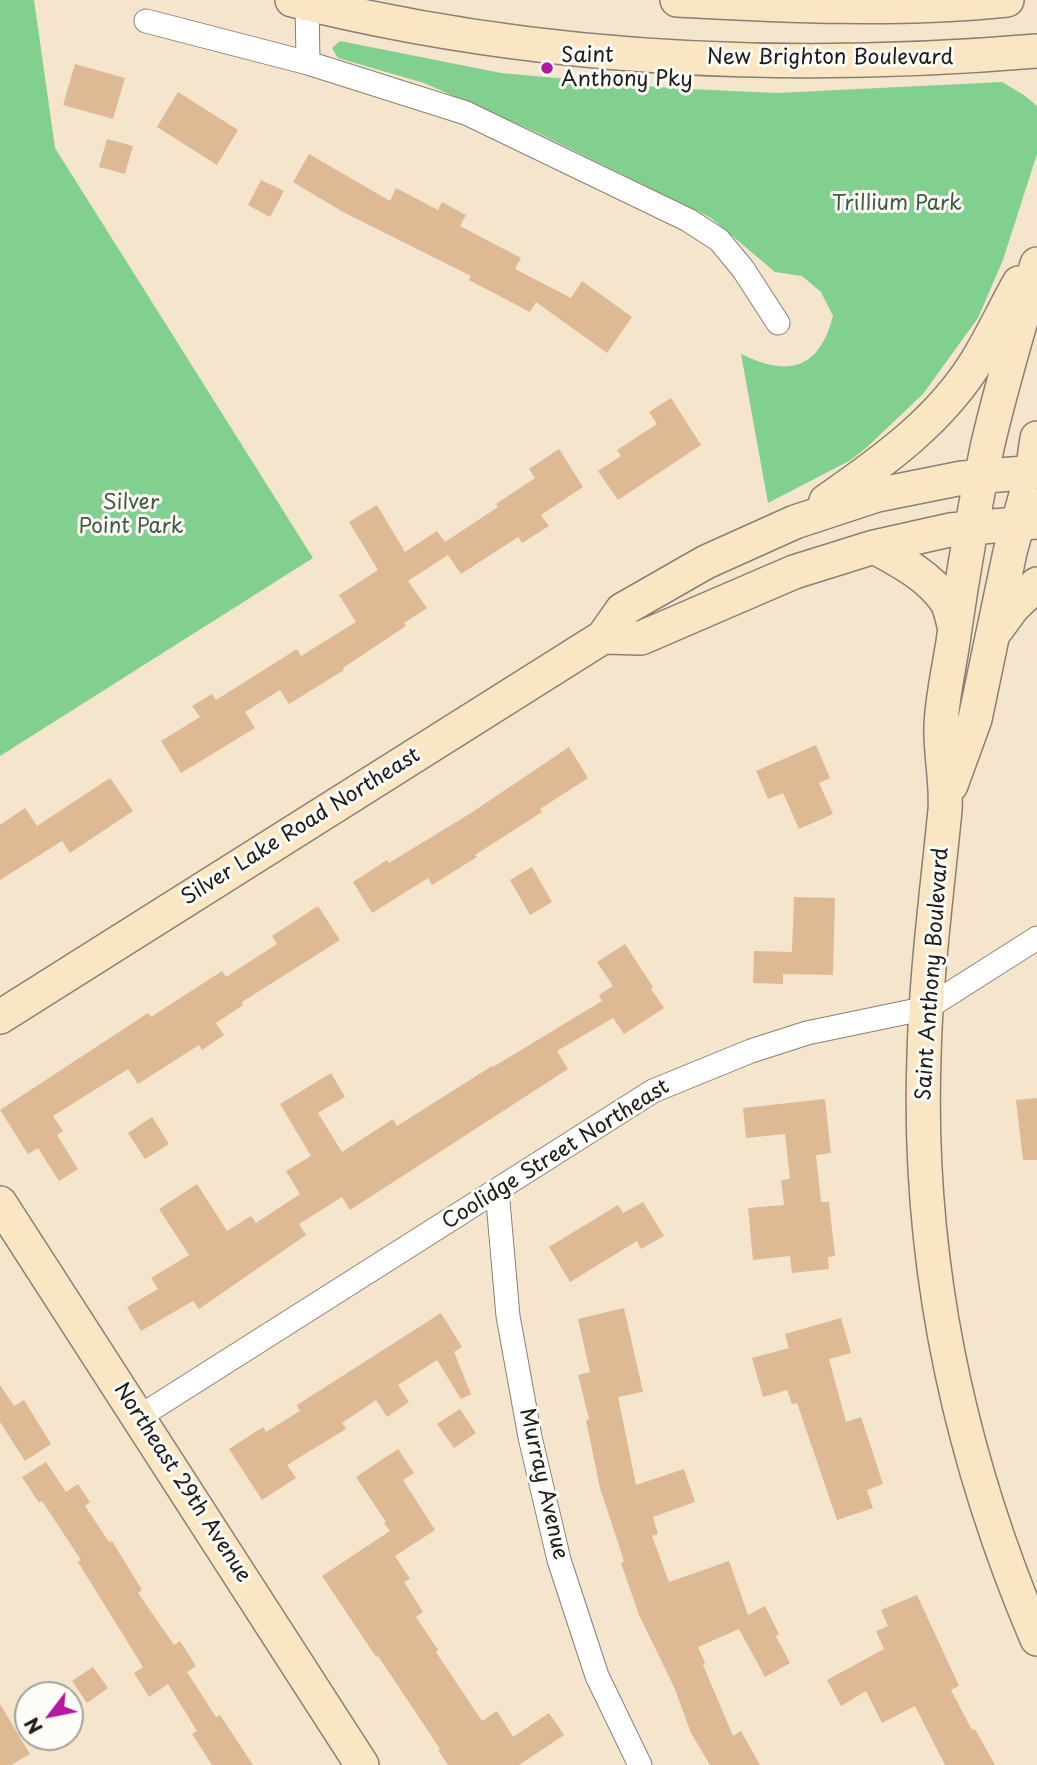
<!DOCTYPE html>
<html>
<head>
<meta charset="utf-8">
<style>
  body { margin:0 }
  #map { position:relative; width:1037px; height:1765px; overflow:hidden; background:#f5e5cd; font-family:"Playpen Sans",sans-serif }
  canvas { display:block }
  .north { position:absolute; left:14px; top:1681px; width:70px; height:70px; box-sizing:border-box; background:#fdfcf7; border:2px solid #a3a29f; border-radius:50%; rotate:238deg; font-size:19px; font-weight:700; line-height:28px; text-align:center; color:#1c1c1c }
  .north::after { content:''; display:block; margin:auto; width:24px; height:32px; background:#b5179e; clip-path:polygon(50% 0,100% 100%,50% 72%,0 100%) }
</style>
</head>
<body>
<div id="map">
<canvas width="1037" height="1765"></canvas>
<div class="north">N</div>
</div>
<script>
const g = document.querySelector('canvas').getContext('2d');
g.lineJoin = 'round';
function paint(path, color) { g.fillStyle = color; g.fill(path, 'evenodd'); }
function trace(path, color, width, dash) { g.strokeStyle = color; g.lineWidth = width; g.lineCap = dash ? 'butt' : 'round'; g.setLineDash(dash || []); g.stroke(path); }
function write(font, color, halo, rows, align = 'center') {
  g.font = font + ' "Playpen Sans",sans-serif'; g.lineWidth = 6; g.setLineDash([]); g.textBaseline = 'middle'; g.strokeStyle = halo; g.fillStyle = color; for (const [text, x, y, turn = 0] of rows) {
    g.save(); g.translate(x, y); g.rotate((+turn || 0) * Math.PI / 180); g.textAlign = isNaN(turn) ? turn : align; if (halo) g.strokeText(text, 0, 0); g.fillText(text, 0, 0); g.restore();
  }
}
paint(new Path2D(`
  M0 0H34L55 148 313 558 0 756Z
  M340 41 501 73 669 88 777 93 1002 82 1024 95 1037 106V154L1003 260 978 318 923 394 865 449 849 461 768 503 741 354C788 377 819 370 833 316L821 292 802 276 775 272 711 218 538 133 424 83 338 58 332 48Z`), '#82d08f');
paint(new Path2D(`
  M75 64 125 78 113 119 63 105Z
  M178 92 238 130 217 165 157 127Z
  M107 139 133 146 125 174 99 167Z
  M309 154 390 201 396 188 438 210 442 202 466 215 460 226 521 258 515 269 571 298 582 281 632 317 607 353 536 302 530 312 469 280 471 276 343 212 293 182Z
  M261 180 284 191 270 217 248 205Z
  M671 398 701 445 618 500 598 471 621 456 617 450 657 424 649 412Z
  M559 449 583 487 541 515 549 526 522 543 518 537 461 574 448 555 408 581 427 608 404 623 406 626 343 668 344 670 289 704 280 690 245 712 255 728 181 773 161 741 200 717 192 706 212 694 216 700 297 649 301 656 356 622 339 595 378 570 349 522 377 505 405 552 437 531 445 542 498 507 496 504 535 478 529 469Z
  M816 745 830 778 819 783 833 814 799 829 783 793 768 799 756 771Z
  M569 747 588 778 540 809 542 812 475 855 477 857 432 885 428 878 372 913 353 882 387 860 389 863 471 813Z
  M110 778 133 811 70 853 62 841 0 880V825L25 808 37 826Z
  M532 867 552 902 530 915 510 880Z
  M794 897 835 898 833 975 783 974V984L753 983 754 951 792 952Z
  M318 906 340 940 242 1002 243 1005 216 1023 224 1035 202 1050 199 1045 138 1084 128 1069 53 1116 63 1131 57 1135 78 1169 59 1181 38 1148 28 1154 0 1110 148 1013 151 1017 222 971 226 977 277 944 272 936Z
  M625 944 653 987 651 989 664 1008 624 1034 613 1018 557 1051 568 1069 350 1210 342 1197 299 1224 306 1235 199 1309 193 1301 141 1331 127 1307 158 1289 151 1278 189 1255 159 1209 197 1184 227 1231 251 1216 256 1223 300 1194 286 1171 311 1156 280 1104 331 1073 345 1097 318 1113 342 1152 393 1119 397 1126 492 1066 493 1067 602 1001 599 995 613 986 597 962Z
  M1037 1098V1160H1023L1016 1100Z
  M825 1099 831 1153 816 1155 821 1202H829L835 1256 828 1257 829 1269 792 1273 790 1256 753 1260 748 1208 784 1205 781 1180 790 1179 785 1134 746 1138 743 1108Z
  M152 1117 169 1144 145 1159 128 1133Z
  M643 1202 664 1236 641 1249 637 1241 570 1282 549 1247 618 1205 623 1213Z
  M624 1308 643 1392 618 1397 636 1485 684 1469 695 1502 653 1517 658 1534 652 1536 669 1582 729 1561 748 1615 765 1606 779 1634 776 1636 790 1663 765 1677 739 1629 698 1647 705 1663 703 1665 733 1736 741 1731 760 1765H710L691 1733 674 1687 639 1615 621 1563 624 1561 600 1488 586 1420 589 1419 578 1375 590 1372 578 1319Z
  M441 1313 462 1347 454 1352 471 1394 461 1399 437 1360 398 1385 409 1402 387 1417 376 1400 342 1423 346 1429 287 1465 296 1478 262 1500 229 1449 263 1427 266 1432 300 1411 297 1405Z
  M841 1318 851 1353 829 1359 846 1422 861 1417 883 1484 867 1490 873 1508 837 1520 797 1403 792 1404 787 1390 763 1397 752 1358 789 1348 785 1334Z
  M0 1385 14 1406 24 1400 51 1444 25 1461 0 1422Z
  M460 1409 476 1433 454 1448 437 1424Z
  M398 1449 414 1473 403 1480 435 1530 395 1556 410 1579 404 1582 423 1612 416 1617 438 1650 436 1652 482 1721 497 1711 513 1737 549 1713 564 1735 519 1765H448L438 1750 440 1749 378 1656 376 1657 322 1576 390 1531 384 1523 386 1522 356 1477Z
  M46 1462 66 1492 78 1484 90 1502 85 1506 109 1542 112 1541 142 1590 138 1593 174 1645 180 1641 196 1666 187 1672 216 1717 220 1715 253 1765H212L192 1734 197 1731 168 1684 149 1697 134 1673 143 1667 78 1562 81 1560 42 1501 39 1503 22 1477Z
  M917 1595 959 1686 951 1690 972 1730 975 1729 995 1765H945L915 1706 882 1723 866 1691 841 1706 827 1680 884 1649 876 1631 888 1626 881 1610Z
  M93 1667 108 1688 87 1703 72 1681Z
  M0 1704 30 1754 11 1765H0Z`), '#ddb994');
const street = new Path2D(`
  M307 0 308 63
  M146 21 308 63 466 113 688 220 719 240 743 269 778 323
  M497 1190 508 1316 530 1437 559 1560 597 1676 640 1765
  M139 1417 653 1091 751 1051 807 1033 927 1008 1037 938`);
const secondary = new Path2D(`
  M292 0C536 61 788 72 1037 51
  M677 0C787 6 898 11 1007 0
  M1037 264C1020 325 1001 386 987 448 974 510 963 572 954 635 950 665 942 696 941 726 940 754 947 782 945 810 937 892 926 974 924 1056 917 1258 958 1454 1037 1639
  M826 501C884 461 942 419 978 359 993 334 1005 308 1019 283
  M874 547C900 561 929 576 946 601 951 609 952 620 955 628
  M997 629 1013 607 1037 584
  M603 637 641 638 794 572 874 547 950 530 1037 522
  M951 785 975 719 1010 552 1032 473 1037 438
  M0 1017 603 637 622 610 706 562 795 522 877 495 962 478 1037 472
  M0 1203 362 1765`);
trace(street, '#888074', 25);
trace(secondary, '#888074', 36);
trace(street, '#fff', 23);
trace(secondary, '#fbe6c4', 33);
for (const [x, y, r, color] of [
  [547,68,7,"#b5179e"]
]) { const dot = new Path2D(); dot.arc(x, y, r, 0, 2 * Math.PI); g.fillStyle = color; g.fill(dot); trace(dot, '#fdfcf7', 2.5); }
write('21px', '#1c1c1c', '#fdfcf7', [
  ["Saint",561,56],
  ["Anthony Pky",561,80]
], 'left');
write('21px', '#1c1c1c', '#fdfcf7', [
  ["New Brighton Boulevard",830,58],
  ["Silver Lake Road Northeast",301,827,-32],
  ["Saint Anthony Boulevard",933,974,-86],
  ["Coolidge Street Northeast",556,1155,-32],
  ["Northeast 29th Avenue",182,1483,57],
  ["Murray Avenue",543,1484,77]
]);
write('21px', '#405b44', '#fdfcf7', [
  ["Trillium Park",897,204],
  ["Silver",131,503],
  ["Point Park",131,527]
]);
</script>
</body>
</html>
